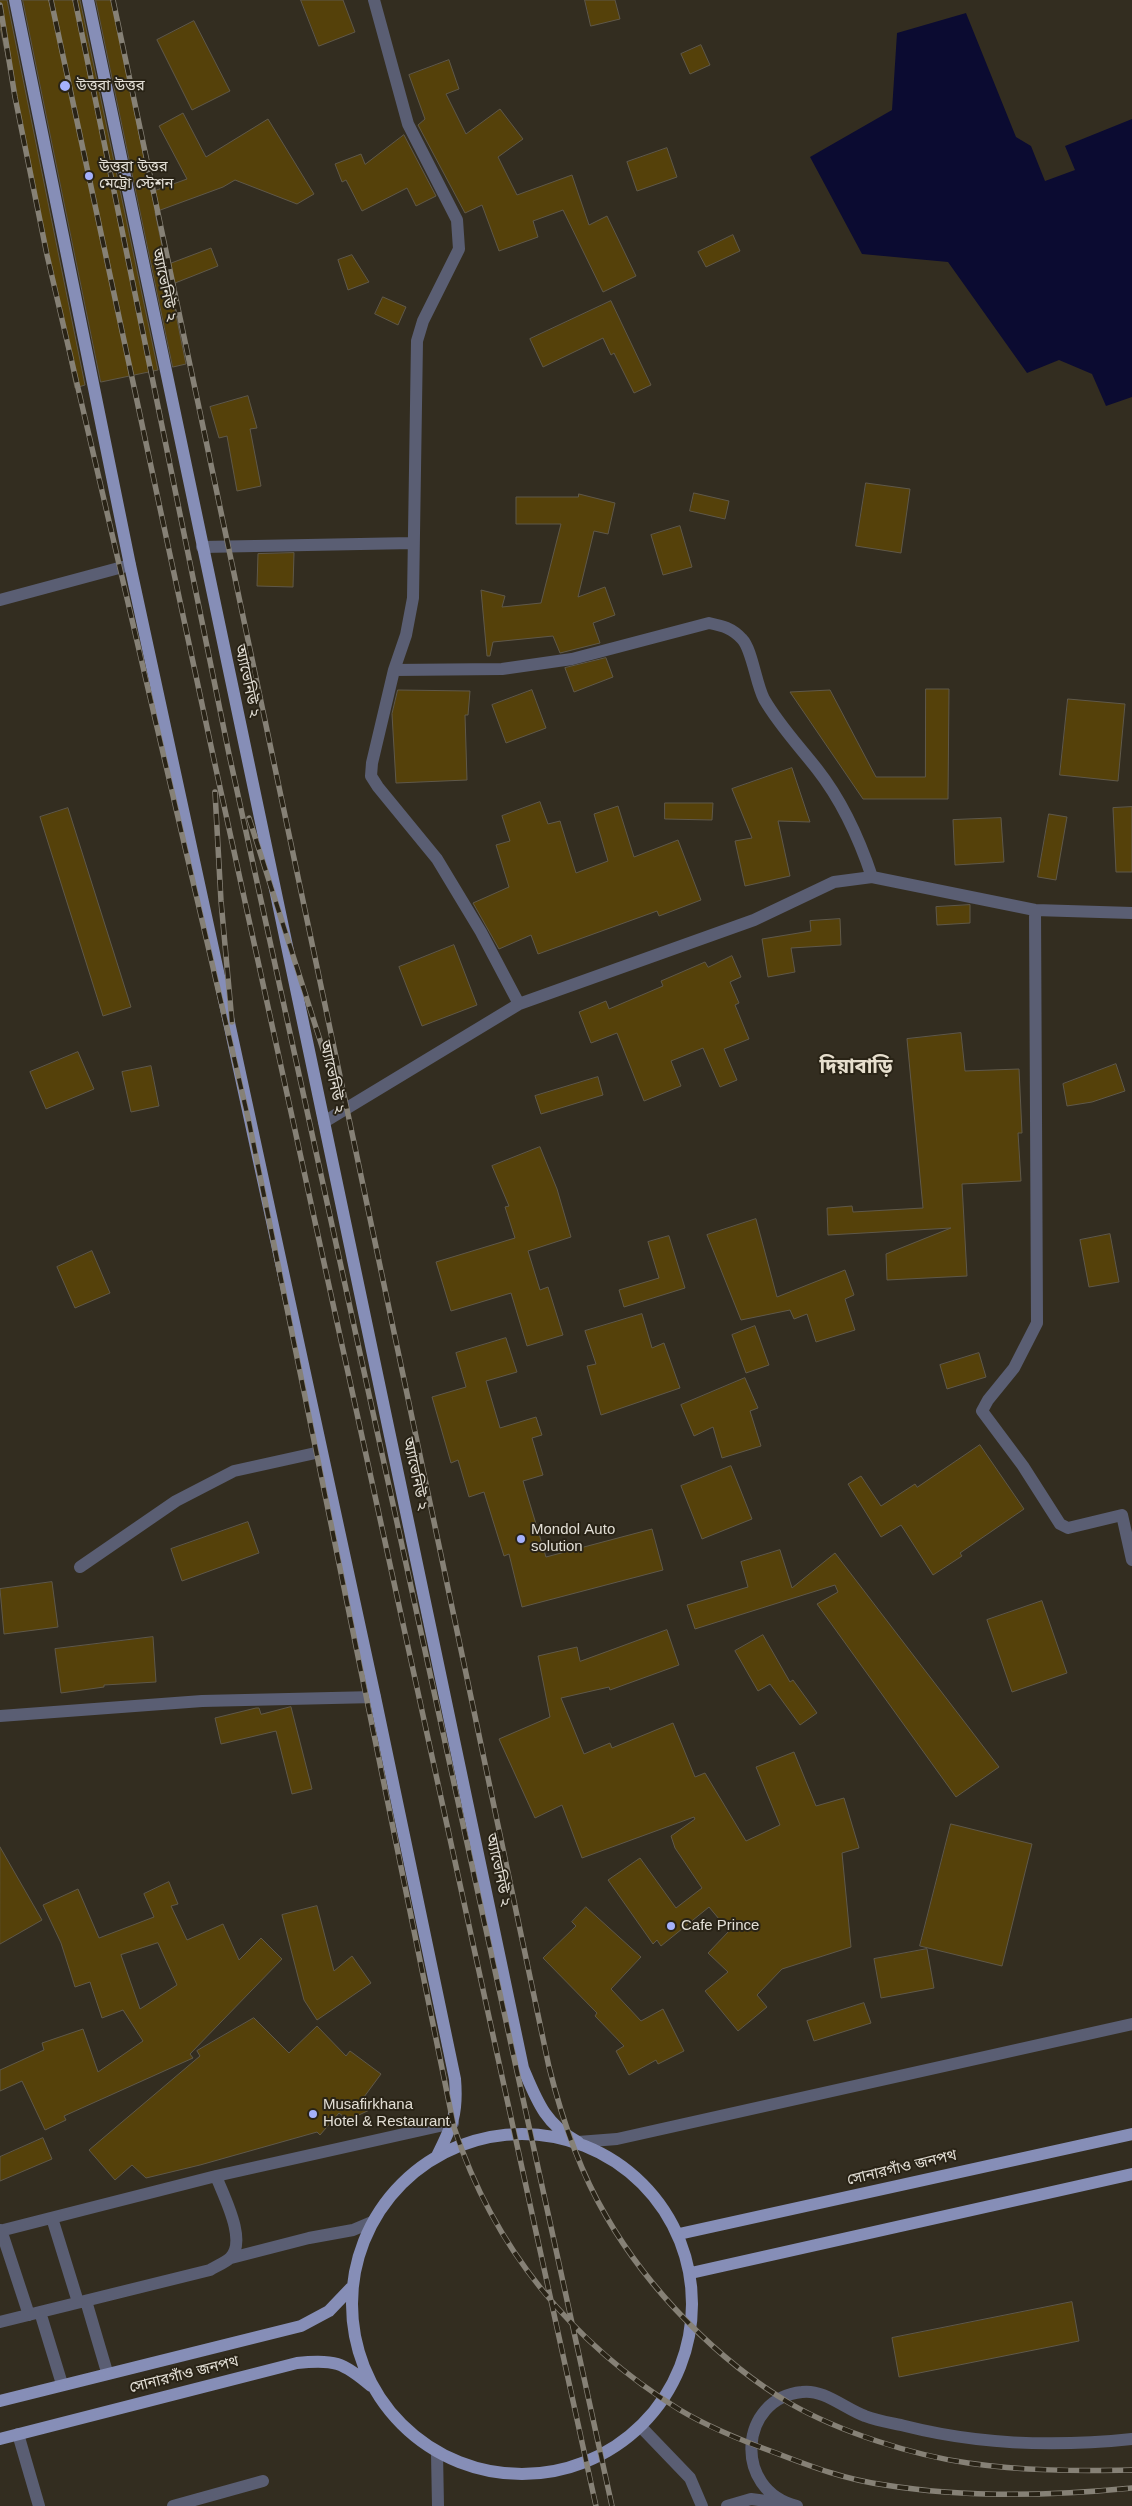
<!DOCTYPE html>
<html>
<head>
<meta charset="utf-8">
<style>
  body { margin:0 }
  canvas { display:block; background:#332d20 }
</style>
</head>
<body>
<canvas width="1132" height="2506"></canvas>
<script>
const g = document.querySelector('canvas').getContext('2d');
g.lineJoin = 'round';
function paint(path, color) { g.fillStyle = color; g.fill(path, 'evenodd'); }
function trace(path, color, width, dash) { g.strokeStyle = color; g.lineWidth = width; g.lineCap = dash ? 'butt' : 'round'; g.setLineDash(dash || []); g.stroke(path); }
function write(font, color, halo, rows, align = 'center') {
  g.font = font + ' Arial,"Noto Sans Bengali",sans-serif'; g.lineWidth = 4; g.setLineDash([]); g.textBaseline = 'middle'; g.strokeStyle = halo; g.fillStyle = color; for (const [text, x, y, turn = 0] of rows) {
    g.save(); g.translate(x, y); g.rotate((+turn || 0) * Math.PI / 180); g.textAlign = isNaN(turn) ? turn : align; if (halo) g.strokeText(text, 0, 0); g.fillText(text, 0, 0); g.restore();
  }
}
paint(new Path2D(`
  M966 13 1016 137 1031 146 1045 181 1075 170 1065 146 1132 119V397L1106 406 1092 374 1059 360 1027 373 948 262 862 254 810 157 892 110 897 33Z`), '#0b0b31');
const building = new Path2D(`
  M0 0H7L85 385 75 388 0 27Z
  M23 0H80L158 370 101 382Z
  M96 0H112L151 192 187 179 159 126 183 113 206 157 268 119 314 194 297 204 235 180 223 187 155 212 166 265 211 248 218 266 170 285 186 364 173 367Z
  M301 0H343L355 32 319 46Z
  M585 0H615L620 19 591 26Z
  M194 21 230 91 192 110 157 40Z
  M701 45 710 65 690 74 681 54Z
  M449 60 459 89 446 94 466 134 500 109 523 139 498 157 517 195 572 175 589 225 607 216 636 276 603 292 563 210 533 221 538 237 499 251 482 205 465 213 418 125 425 119 409 75Z
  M404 135 436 196 416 206 407 188 362 211 346 180 342 182 335 164 361 154 365 164Z
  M667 148 677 177 637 191 627 162Z
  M733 235 740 251 706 267 698 252Z
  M352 255 369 282 348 290 338 260Z
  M383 297 406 307 398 325 375 314Z
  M611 301 651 385 634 393 614 353 611 355 603 338 543 367 530 339Z
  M248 396 257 428 250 429 261 486 237 491 227 436 219 438 210 407Z
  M866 483 910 489 901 553 856 546Z
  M694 493 729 501 725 519 690 511Z
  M579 494 615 503 608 534 594 531 578 597 605 587 615 615 593 623 600 643 560 653 553 636 493 642 490 656H487L481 590 505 596 502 607 541 603 561 524H516V497H578Z
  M680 526 692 567 663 575 651 535Z
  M294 553 293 587 257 586 258 554Z
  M606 658 613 677 574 692 565 668Z
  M926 689H949L948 799H863L790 692 830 690 876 777H925Z
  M398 690 470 691 468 715H465L467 780 396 783 392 714Z
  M532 690 546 728 506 743 492 705Z
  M1068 699 1125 704 1118 781 1060 775Z
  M792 768 810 822 778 821 790 876 745 886 735 841 752 838 732 789Z
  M540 802 548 824 560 821 576 873 608 861 594 814 618 806 634 857 678 840 701 900 659 916 657 911 538 954 531 935 499 949 473 903 509 887 496 845 510 841 502 816Z
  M665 803H713L712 820 665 819Z
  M1132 807V872H1116L1113 808Z
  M68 808 131 1007 103 1016 40 817Z
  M1049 814 1067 817 1056 880 1038 877Z
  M1001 818 1004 862 955 865 953 820Z
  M970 905V923L937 925 936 907Z
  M840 919 841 945 791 948 795 972 768 977 762 939 811 931 810 921Z
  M454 945 477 1005 422 1026 399 967Z
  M732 956 741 977 730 982 739 1003 735 1005 749 1039 724 1049 737 1080 720 1087 703 1048 671 1061 681 1086 644 1101 617 1033 591 1043 579 1012 606 1001 609 1009 663 986 661 981 705 962 708 967Z
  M961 1033 965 1071 1019 1069 1022 1133H1018L1021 1181 962 1184 967 1276 887 1280 886 1254 951 1228 828 1235 827 1208 852 1206 853 1212 923 1208 907 1039Z
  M78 1052 94 1089 46 1109 30 1072Z
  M1116 1064 1125 1091 1092 1102 1067 1106 1063 1084Z
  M151 1066 159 1106 131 1112 122 1072Z
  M598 1077 603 1095 541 1114 535 1096Z
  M540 1147 557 1189 571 1237 528 1251 540 1290 548 1287 563 1335 527 1346 511 1293 451 1311 436 1262 515 1238 505 1207 509 1206 492 1166Z
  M756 1219 777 1297 845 1270 854 1295 845 1299 855 1330 816 1342 807 1314 794 1319 790 1310 741 1320 707 1235Z
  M1110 1234 1119 1282 1089 1287 1080 1240Z
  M669 1236 685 1288 624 1307 619 1290 659 1278 648 1242Z
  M92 1251 110 1293 75 1308 57 1267Z
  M642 1314 652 1348 664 1343 680 1388 601 1415 587 1366 596 1364 585 1331Z
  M755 1326 769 1365 746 1373 732 1335Z
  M506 1338 517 1372 486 1381 500 1428 536 1417 542 1435 532 1438 543 1475 523 1481 546 1557 652 1529 663 1570 522 1607 509 1554 504 1556 484 1492 469 1497 458 1460 451 1463 432 1397 466 1387 456 1353Z
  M979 1353 986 1377 947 1389 940 1365Z
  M745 1378 758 1408 750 1411 761 1446 722 1458 713 1427 694 1436 681 1405Z
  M980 1445 1024 1509 960 1553 962 1556 933 1575 901 1525 881 1537 848 1484 861 1476 881 1506 915 1484 917 1487Z
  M731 1466 752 1519 702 1539 681 1486Z
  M248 1522 259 1553 182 1581 171 1549Z
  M780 1550 792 1588 835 1553 999 1767 956 1797 817 1604 838 1592 835 1585 695 1629 687 1605 748 1587 741 1562Z
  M52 1582 58 1627 4 1634 0 1589Z
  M1042 1601 1067 1673 1012 1692 987 1620Z
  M667 1630 679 1665 610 1690 609 1687 561 1698 584 1754 610 1743 612 1748 673 1723 695 1777 705 1773 746 1841 780 1825 756 1767 794 1752 816 1806 844 1798 859 1848 842 1853 851 1947 782 1969 757 1995 767 2007 738 2031 705 1991 728 1972 708 1953 729 1931 709 1907 661 1946 657 1940 653 1944 608 1880 640 1858 676 1908 702 1888 675 1848 671 1836 695 1819 694 1817 582 1858 562 1805 535 1818 499 1739 550 1717 538 1656 577 1647 580 1661Z
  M763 1635 790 1682 793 1680 817 1713 800 1725 770 1684 758 1691 735 1651Z
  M153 1637 156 1682 104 1685V1687L61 1693 55 1649Z
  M291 1707 312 1789 292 1794 276 1731 221 1744 215 1718 256 1708H259L261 1714Z
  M951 1824 1032 1844 1002 1966 920 1946Z
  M0 1847 42 1920 0 1944Z
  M169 1882 178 1904 171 1906 187 1940 223 1924 239 1960 261 1938 282 1959 190 2054 193 2058 64 2116 66 2120 45 2130 22 2081 0 2091V2070L44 2050 42 2043 83 2029 98 2072 143 2041 123 2010 102 2018 90 1982 75 1987 61 1943 43 1905 78 1889 99 1938 154 1917 144 1894ZM158 1943 177 1985 140 2009 121 1955Z
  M317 1906 334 1971 352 1956 371 1983 317 2020 304 2000 282 1915Z
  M586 1907 641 1957 611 1989 641 2021 663 2009 684 2051 658 2064 656 2060 629 2075 616 2051 624 2046 595 2016 597 2013 543 1958 576 1926 572 1922Z
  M927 1949 934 1988 881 1998 874 1959Z
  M864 2003 871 2023 814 2041 807 2021Z
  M254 2018 289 2053 317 2026 346 2056 350 2051 381 2074 364 2097 376 2107 348 2120 339 2113 320 2135 317 2132 200 2165 146 2178 132 2165 115 2180 89 2150 200 2056 197 2051Z
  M43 2138 52 2159 0 2181V2157Z
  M1072 2302 1079 2341 899 2377 892 2338Z`);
paint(building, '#55410a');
trace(building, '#5f5849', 1);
trace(new Path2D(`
  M374 0 408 124 457 220 459 249 423 321 417 341 413 598 406 635 394 670 372 763 371 776 378 787 437 859 481 932 519 1004 754 920 834 882 872 877 1035 910 1132 913
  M202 547 413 543
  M0 600 130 565
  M394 670 502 669 572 659 709 623C723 626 732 628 742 639 752 649 756 684 764 699 779 725 799 746 817 769 843 802 859 838 872 877
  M1035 910 1037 1323 1014 1368 988 1400 982 1411 1023 1466 1060 1524 1068 1528 1122 1515 1132 1560
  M324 1122 519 1004
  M80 1567 176 1501 234 1471 320 1452
  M0 1716 202 1701 375 1697
  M578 2142 617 2139 1132 2024
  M52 2218 78 2302
  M1 2230 29 2315
  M0 2231 216 2176 453 2123
  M231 2258 309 2238 353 2230 372 2222
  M86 2301 107 2372
  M40 2312 62 2384
  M0 2322 210 2270C216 2266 225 2263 230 2258 248 2241 223 2195 216 2176
  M641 2427 690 2478 702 2506
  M18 2434 39 2506
  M437 2453 438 2506
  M173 2506 263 2481
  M727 2506 751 2499 781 2503
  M797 2506C732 2490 739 2398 802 2392 824 2389 845 2409 865 2416 878 2421 892 2423 905 2426 980 2445 1056 2447 1132 2439`), '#5a5e73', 12);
trace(new Path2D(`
  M15 0 130 565 375 1697 455 2079C458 2114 452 2126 437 2156
  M88 0 523 2068C537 2101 545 2124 578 2142
  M352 2304a170 170 0 1 1 340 0a170 170 0 1 1-340 0Z
  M679 2234 1132 2134
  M691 2273 1132 2174
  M0 2401 301 2326 329 2311 351 2288
  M0 2439 297 2363C334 2359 343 2362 371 2386`), '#868eb7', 12);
const rail = new Path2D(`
  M51 0 214 760 596 2506
  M75 0 229 754 612 2506
  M113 0 549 2067C562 2119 579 2170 606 2216 648 2289 718 2361 791 2404 840 2432 912 2455 968 2463 1023 2471 1077 2471 1132 2470
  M0 5 15 97 47 255 249 1122 454 2127C493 2248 573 2344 680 2410 710 2428 743 2441 776 2453 812 2467 847 2480 885 2485 965 2498 1051 2496 1132 2488
  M215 792 221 901 232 1022
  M249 818 335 1087`);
trace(rail, '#868176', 5.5);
trace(rail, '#292316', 4, [11]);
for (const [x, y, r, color] of [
  [65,86,6,"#a5b1fc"],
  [89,176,5,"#a5b1fc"],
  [521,1539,5,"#a5b1fc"],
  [671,1926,5,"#a5b1fc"],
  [313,2114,5,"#a5b1fc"]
]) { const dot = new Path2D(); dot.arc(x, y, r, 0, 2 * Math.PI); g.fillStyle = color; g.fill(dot); trace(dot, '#292316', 2); }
write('15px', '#e2ded5', '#292316', [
  ["উত্তরা উত্তর",76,86],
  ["উত্তরা উত্তর",99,167],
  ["মেট্রো স্টেশন",99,184],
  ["Mondol Auto",531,1530],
  ["solution",531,1547],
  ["Cafe Prince",681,1926],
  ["Musafirkhana",323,2105],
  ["Hotel & Restaurant",323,2122]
], 'left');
write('15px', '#e2ded5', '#292316', [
  ["অ্যাভেনিউ ২",164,285,78],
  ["অ্যাভেনিউ ২",247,681,78],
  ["অ্যাভেনিউ ২",332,1077,78],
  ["অ্যাভেনিউ ২",415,1474,78],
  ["অ্যাভেনিউ ২",498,1870,78],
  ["সোনারগাঁও জনপথ",902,2168,-13],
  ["সোনারগাঁও জনপথ",184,2375,-14]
]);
write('bold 20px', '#e7dfce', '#292316', [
  ["দিয়াবাড়ি",856,1067]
]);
</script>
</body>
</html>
